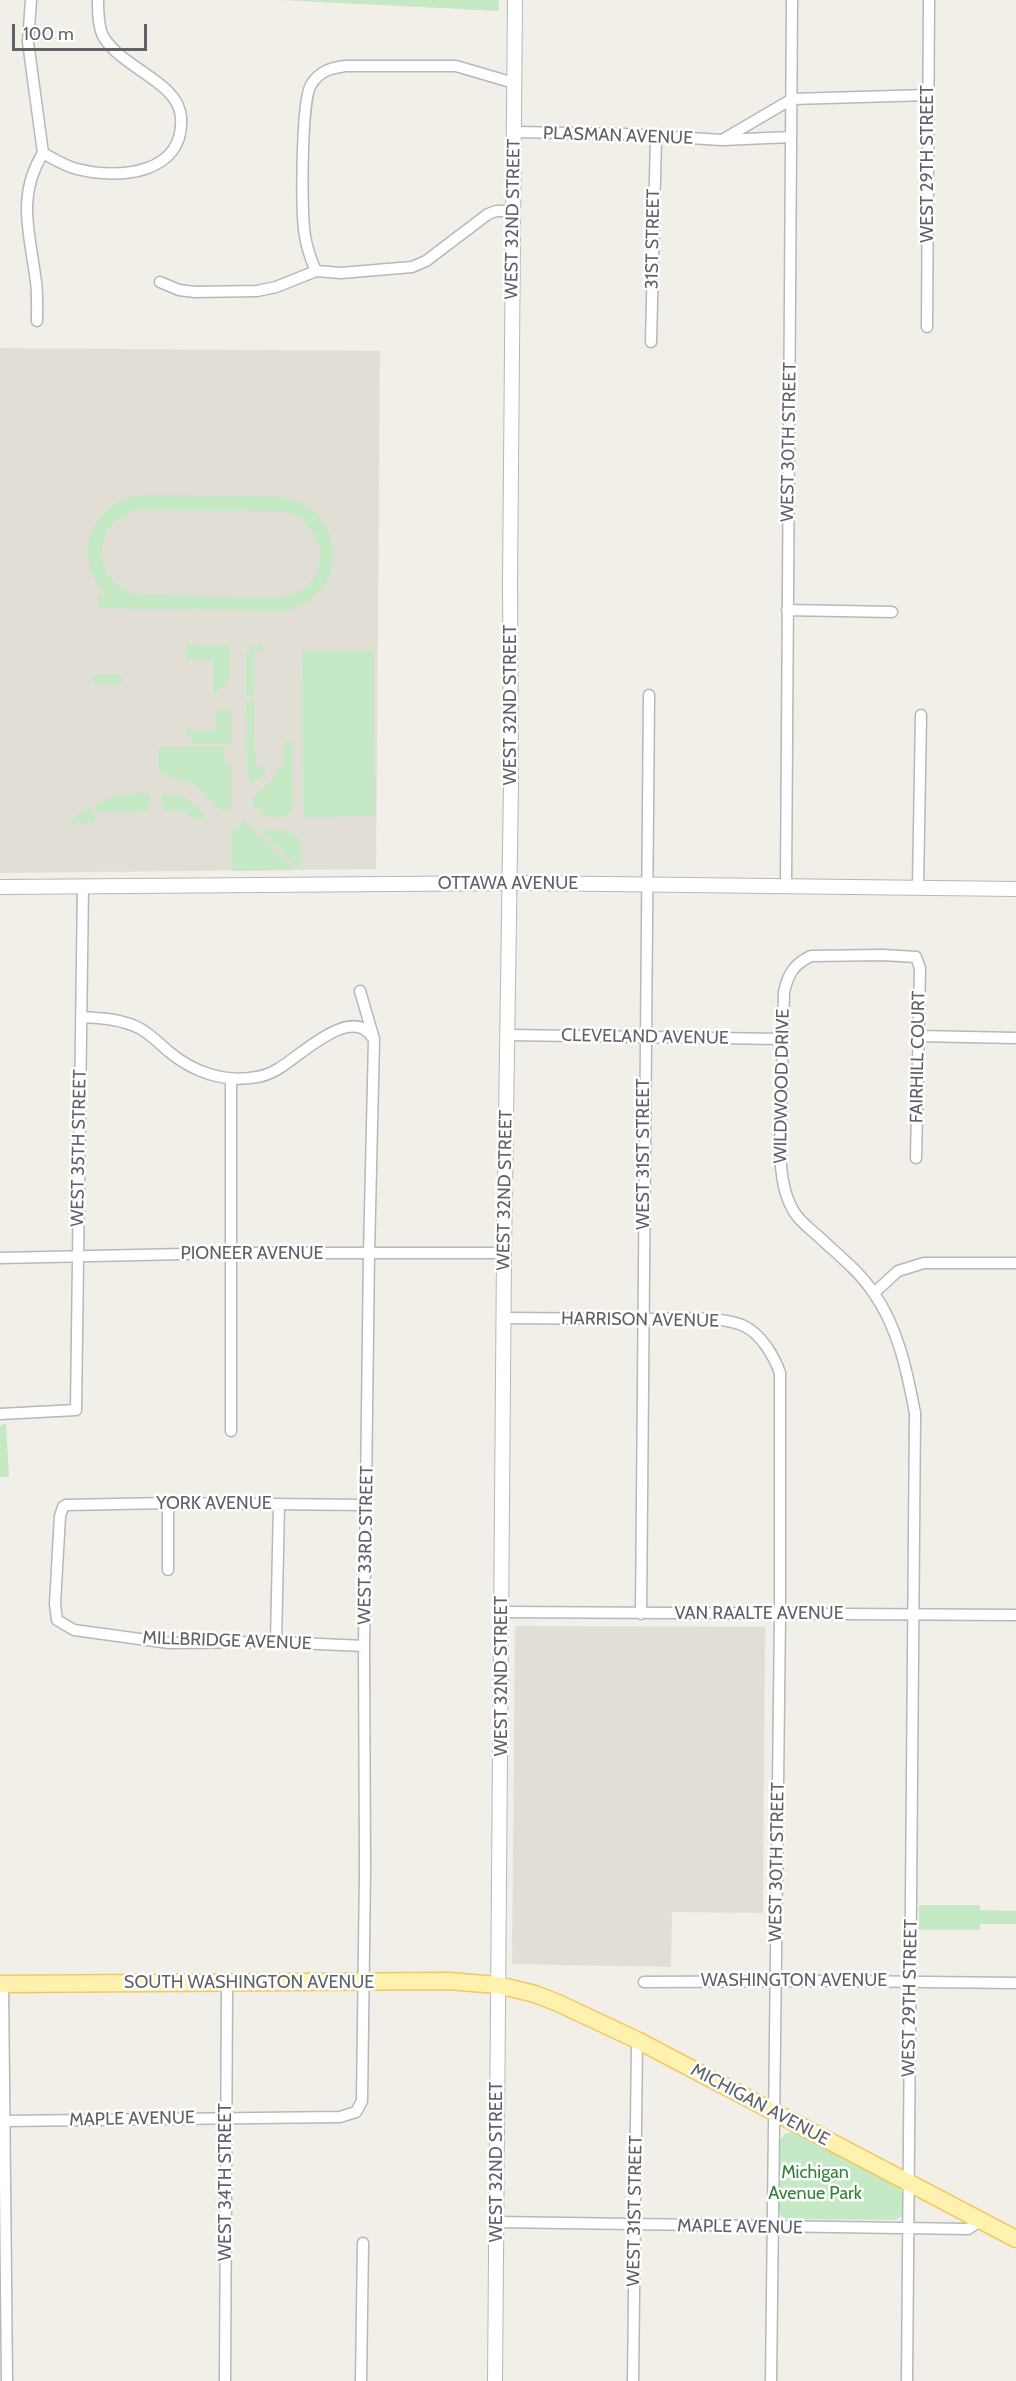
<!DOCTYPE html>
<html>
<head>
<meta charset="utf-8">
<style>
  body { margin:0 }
  #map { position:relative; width:1016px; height:2381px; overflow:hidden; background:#f1efe8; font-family:Cabin,sans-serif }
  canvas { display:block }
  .scale { position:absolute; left:12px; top:24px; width:135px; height:27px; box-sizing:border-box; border:3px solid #5f6368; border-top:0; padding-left:8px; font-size:18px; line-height:21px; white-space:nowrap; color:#5f6368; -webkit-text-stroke:4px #fff; paint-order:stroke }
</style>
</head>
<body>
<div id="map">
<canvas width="1016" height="2381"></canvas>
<div class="scale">100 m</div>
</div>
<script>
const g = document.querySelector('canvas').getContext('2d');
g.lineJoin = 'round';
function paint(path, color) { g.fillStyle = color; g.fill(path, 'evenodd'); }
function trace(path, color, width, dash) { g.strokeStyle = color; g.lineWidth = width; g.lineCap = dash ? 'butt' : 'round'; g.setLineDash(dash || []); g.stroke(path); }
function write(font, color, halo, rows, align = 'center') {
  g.font = font + ' Cabin,sans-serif'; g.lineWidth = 5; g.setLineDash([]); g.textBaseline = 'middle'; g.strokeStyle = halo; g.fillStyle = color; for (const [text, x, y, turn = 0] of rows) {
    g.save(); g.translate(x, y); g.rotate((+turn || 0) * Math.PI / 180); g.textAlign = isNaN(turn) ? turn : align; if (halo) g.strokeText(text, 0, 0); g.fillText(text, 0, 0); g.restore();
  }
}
paint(new Path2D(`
  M0 348 380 351 376 869 0 873Z
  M515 1626 765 1627 763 1913 672 1912 671 1967 512 1964Z`), '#e1ded6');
paint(new Path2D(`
  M280 0H499V11Z
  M146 495C178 495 210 496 242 496 260 497 280 494 296 501 324 511 340 543 331 572 324 593 306 606 284 611L98 608V595H107C68 557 92 498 146 495ZM137 510 278 511C325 516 337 579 291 595 276 600 257 597 241 597 208 596 176 596 144 595 91 589 87 523 137 510Z
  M187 644 230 646V680L213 696V660H187Z
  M261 644 264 647V651L253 652 254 696H246V653L250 647Z
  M302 650H374L375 816 303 817Z
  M93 675H122V684H93Z
  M246 700H254L255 767H264L266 769 261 778 252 782 247 778Z
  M216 710H231V744H191V736H187V730H216Z
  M284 740 292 742 293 809C287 820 272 818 262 814L260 809 254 808 252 801C257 786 275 786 276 769L284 767Z
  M162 747H224L225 763H231V807L222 812 193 784 161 773 158 767V751Z
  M149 793V811L96 812 95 805C113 794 129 793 149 793Z
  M163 793C180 793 199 803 206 819H193L186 811H163Z
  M92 806 95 822 70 824 75 817Z
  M243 822H245L295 870 232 871 231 831 240 827Z
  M264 829C271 830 277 830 284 830 304 833 301 855 301 870L262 833Z
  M6 1423 9 1477H0V1426Z
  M919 1905H980V1910L1016 1911V1924H980V1930H919Z
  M791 2132 797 2133 897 2185 904 2195 902 2216 895 2220 788 2219 781 2216 779 2210 780 2140 785 2134Z`), '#c5e8c5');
const minor = new Path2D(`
  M31 0 28 42 43 153C17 195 29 230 35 275 38 290 37 305 37 321
  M514 132 624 134 722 140 791 137
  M722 140 792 99 928 95
  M43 153C54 159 65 166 77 169 119 180 185 174 181 117 178 81 122 69 103 36 98 26 98 11 98 0
  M316 271C311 260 307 248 305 236 301 215 301 100 311 85 319 71 331 68 345 66H456L514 83
  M160 282 179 290 195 292 257 291 276 287 316 271 341 273 412 267 426 261 488 214 496 211H513
  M927 327 929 0
  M651 342 656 137
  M787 610 892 612
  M786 885 792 0
  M918 887 921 715
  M81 1017C101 1018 121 1019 139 1028 149 1033 159 1043 168 1051 193 1072 224 1083 257 1077 264 1076 271 1073 278 1069 298 1058 351 1004 372 1037
  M509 1035 781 1039
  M917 1036 1016 1038
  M0 1258 231 1253H504
  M874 1293 898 1271 924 1263H1016
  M503 1318C550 1318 596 1319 643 1319 669 1319 721 1315 744 1326 761 1334 774 1356 780 1373V1614L771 2381
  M0 1414 76 1410 83 886
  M231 1431V1079
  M168 1570V1503
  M502 1612 1016 1615
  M641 1614 649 695
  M276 1642 279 1504
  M364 1646 276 1642 169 1643 74 1630 57 1620 55 1604 60 1516 63 1507 66 1505 168 1503 366 1505
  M644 1982 836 1981 1016 1983
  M3 1984 7 2381
  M4 2121 340 2117 356 2112 362 2101 365 1870 364 1646 369 1254 374 1039 360 991
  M497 2222 968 2229 980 2221
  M225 2381 227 1984
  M361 2381 363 2243
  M633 2381 637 2040
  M907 2381 915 1413C907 1371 898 1327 873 1292 858 1270 837 1254 818 1236 810 1229 798 1220 793 1210 783 1193 781 1171 780 1152L784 992C788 974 794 964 811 956L883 955 916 957 920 968 916 1158`);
const tertiary = new Path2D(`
  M0 887 523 883 1016 889
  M495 2381 504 1253 511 783 510 583 515 0`);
const primary = new Path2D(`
  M0 1984 448 1981 498 1985 535 1994 558 2003 637 2040 1016 2239`);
trace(minor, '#b5b8bc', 13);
trace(tertiary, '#b5b8bc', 16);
trace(primary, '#f2c960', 19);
trace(minor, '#fff', 10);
trace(tertiary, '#fff', 14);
trace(primary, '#fff2af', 16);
write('18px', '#5f6368', '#fff', [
  ["PLASMAN AVENUE",618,136,2],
  ["WEST 29TH STREET",928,164,-90],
  ["WEST 32ND STREET",513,219,-89],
  ["31ST STREET",653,239,-89],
  ["WEST 30TH STREET",789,442,-89],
  ["WEST 32ND STREET",511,705,-90],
  ["OTTAWA AVENUE",508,884],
  ["CLEVELAND AVENUE",645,1037,1],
  ["FAIRHILL COURT",918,1057,-89],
  ["WILDWOOD DRIVE",782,1086,-89],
  ["WEST 35TH STREET",79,1148,-89],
  ["WEST 31ST STREET",644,1154,-90],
  ["WEST 32ND STREET",505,1190,-89],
  ["PIONEER AVENUE",252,1254],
  ["HARRISON AVENUE",640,1320,1],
  ["YORK AVENUE",214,1504],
  ["WEST 33RD STREET",366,1545,-89],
  ["VAN RAALTE AVENUE",759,1614],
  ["MILLBRIDGE AVENUE",227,1641,2],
  ["WEST 32ND STREET",502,1676,-90],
  ["WEST 30TH STREET",777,1862,-89],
  ["WASHINGTON AVENUE",794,1981],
  ["SOUTH WASHINGTON AVENUE",249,1983],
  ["WEST 29TH STREET",910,1998,-89],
  ["MICHIGAN AVENUE",760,2105,28],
  ["MAPLE AVENUE",132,2119,-1],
  ["WEST 32ND STREET",497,2162,-90],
  ["WEST 34TH STREET",226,2182,-90],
  ["WEST 31ST STREET",635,2211,-89],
  ["MAPLE AVENUE",740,2227,1]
]);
write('18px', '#348238', '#fff', [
  ["Michigan",815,2173],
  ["Avenue Park",815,2194]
]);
</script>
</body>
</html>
